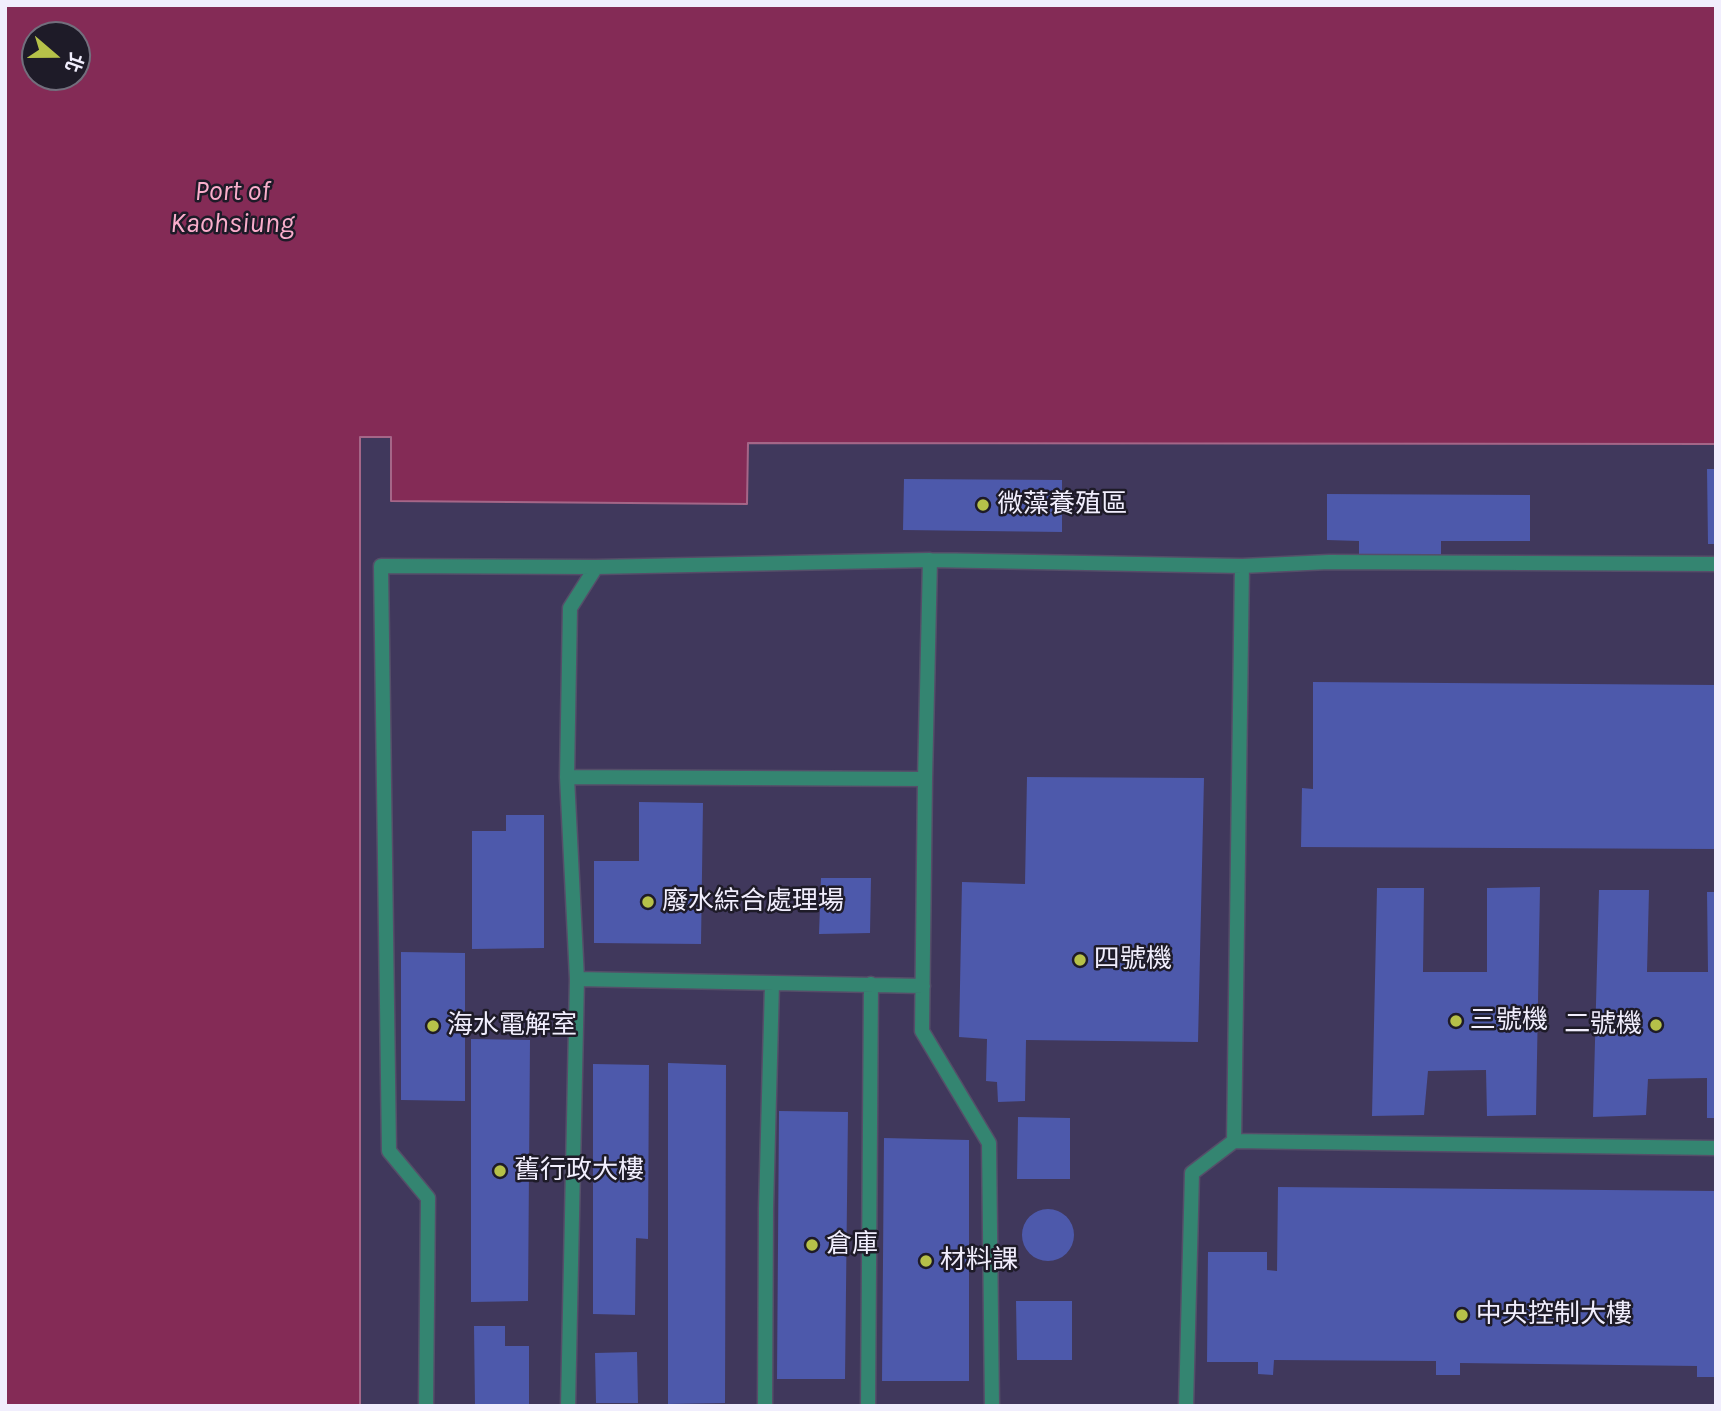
<!DOCTYPE html>
<html>
<head>
<meta charset="utf-8">
<style>
  body { margin:0 }
  #map { position:relative; width:1721px; height:1411px; overflow:hidden; background:#37304d; font-family:Karla,"Noto Sans TC",sans-serif }
  canvas { display:block }
  .frame { position:absolute; inset:0; border:7px solid #f1eefd; pointer-events:none }
  .north { position:absolute; left:21px; top:21px; width:70px; height:70px; box-sizing:border-box; background:#1e1b28; border:2px solid #726f7d; border-radius:50%; rotate:110deg; font-size:19px; font-weight:700; line-height:28px; text-align:center; color:#f1eefd }
  .north::after { content:''; display:block; margin:auto; width:24px; height:32px; background:#b6c149; clip-path:polygon(50% 0,100% 100%,50% 72%,0 100%) }
</style>
</head>
<body>
<div id="map">
<canvas width="1721" height="1411"></canvas>
<div class="frame"></div>
<div class="north">北</div>
</div>
<script>
const g = document.querySelector('canvas').getContext('2d');
g.lineJoin = 'round';
function paint(path, color) { g.fillStyle = color; g.fill(path, 'evenodd'); }
function trace(path, color, width, dash) { g.strokeStyle = color; g.lineWidth = width; g.lineCap = dash ? 'butt' : 'round'; g.setLineDash(dash || []); g.stroke(path); }
function write(font, color, halo, rows, align = 'center') {
  g.font = font + ' Karla,"Noto Sans TC",sans-serif'; g.lineWidth = 5; g.setLineDash([]); g.textBaseline = 'middle'; g.strokeStyle = halo; g.fillStyle = color; for (const [text, x, y, turn = 0] of rows) {
    g.save(); g.translate(x, y); g.rotate((+turn || 0) * Math.PI / 180); g.textAlign = isNaN(turn) ? turn : align; if (halo) g.strokeText(text, 0, 0); g.fillText(text, 0, 0); g.restore();
  }
}
paint(new Path2D(`
  M360 437H391L392 467 747 466V443L1716 444V1406H360Z`), '#40385c');
const water = new Path2D(`
  M5 5H1716V444L748 443 747 504 391 501V437H360V1406H5ZM35 35H77V77H35Z`);
paint(water, '#842b56');
trace(water, '#a56688', 2);
paint(new Path2D(`
  M1707 469H1716V544H1708Z
  M904 479 1062 480V532L903 530Z
  M1327 494 1530 495V541H1441V557L1359 556V541L1327 540Z
  M1313 682 1716 685V849L1301 847 1302 788 1313 789Z
  M1027 777 1204 778 1198 1042 1026 1040 1025 1101 998 1102 997 1082 986 1081 987 1039 959 1037 962 882 1025 884Z
  M639 802 703 803 701 944 594 943V861H639Z
  M506 815H544V948L472 949V831H506Z
  M821 878H871L870 933 819 934Z
  M1540 887 1536 1115 1487 1116 1486 1070 1428 1071 1424 1115 1372 1116 1377 888H1424L1423 972H1487V888Z
  M1599 890H1649L1647 972H1708L1707 892H1716V1118H1707V1078L1648 1079 1646 1115 1593 1117Z
  M401 952 465 953V1101L401 1100Z
  M471 1039 530 1040 528 1301 471 1302Z
  M668 1063 726 1065 725 1403 668 1404Z
  M593 1064 649 1065 648 1239 636 1238 635 1315 593 1314Z
  M779 1111 848 1112 845 1379H777Z
  M1018 1117 1070 1118V1179H1017Z
  M884 1138 969 1140V1381H882Z
  M1278 1187 1716 1191V1377H1697V1366L1460 1363V1375H1436V1361L1274 1360 1273 1375 1258 1374V1362H1207L1208 1252H1267V1270L1277 1271Z
  M1022 1235a26 26 0 1 1 52 0a26 26 0 1 1-52 0Z
  M1016 1301H1072V1360H1017Z
  M474 1326H505V1346H529V1406H475Z
  M637 1352 638 1403H596L595 1353Z`), '#4d59ab');
const lane = new Path2D(`
  M930 560 925 779 922 1031 989 1143 992 1406
  M1242 566 1234 1141 1716 1148
  M567 777 925 779
  M577 979 923 986
  M426 1406 428 1198 389 1151 381 566 596 567
  M568 1406 577 979 567 777 570 608 596 567 930 560 1242 566 1329 562 1716 564
  M765 1406 766 1208 772 984
  M868 1406 871 984
  M1186 1406 1192 1173 1234 1141`);
trace(lane, '#554e69', 17);
trace(lane, '#348571', 14);
for (const [x, y, r, color] of [
  [983,505,7,"#b6c149"],
  [648,902,7,"#b6c149"],
  [1080,960,7,"#b6c149"],
  [1456,1021,7,"#b6c149"],
  [1656,1025,7,"#b6c149"],
  [433,1026,7,"#b6c149"],
  [500,1171,7,"#b6c149"],
  [812,1245,7,"#b6c149"],
  [926,1261,7,"#b6c149"],
  [1462,1315,7,"#b6c149"]
]) { const dot = new Path2D(); dot.arc(x, y, r, 0, 2 * Math.PI); g.fillStyle = color; g.fill(dot); trace(dot, '#1e1b28', 2.5); }
write('26px', '#f1eefd', '#1e1b28', [
  ["微藻養殖區",997,505],
  ["廢水綜合處理場",662,902],
  ["四號機",1094,960],
  ["三號機",1470,1021],
  ["二號機",1642,1025,"right"],
  ["海水電解室",447,1026],
  ["舊行政大樓",514,1171],
  ["倉庫",826,1245],
  ["材料課",940,1261],
  ["中央控制大樓",1476,1315]
], 'left');
write('italic 28px', '#faaecc', '#1e1b28', [
  ["Port of",232,192],
  ["Kaohsiung",232,224]
]);
</script>
</body>
</html>
